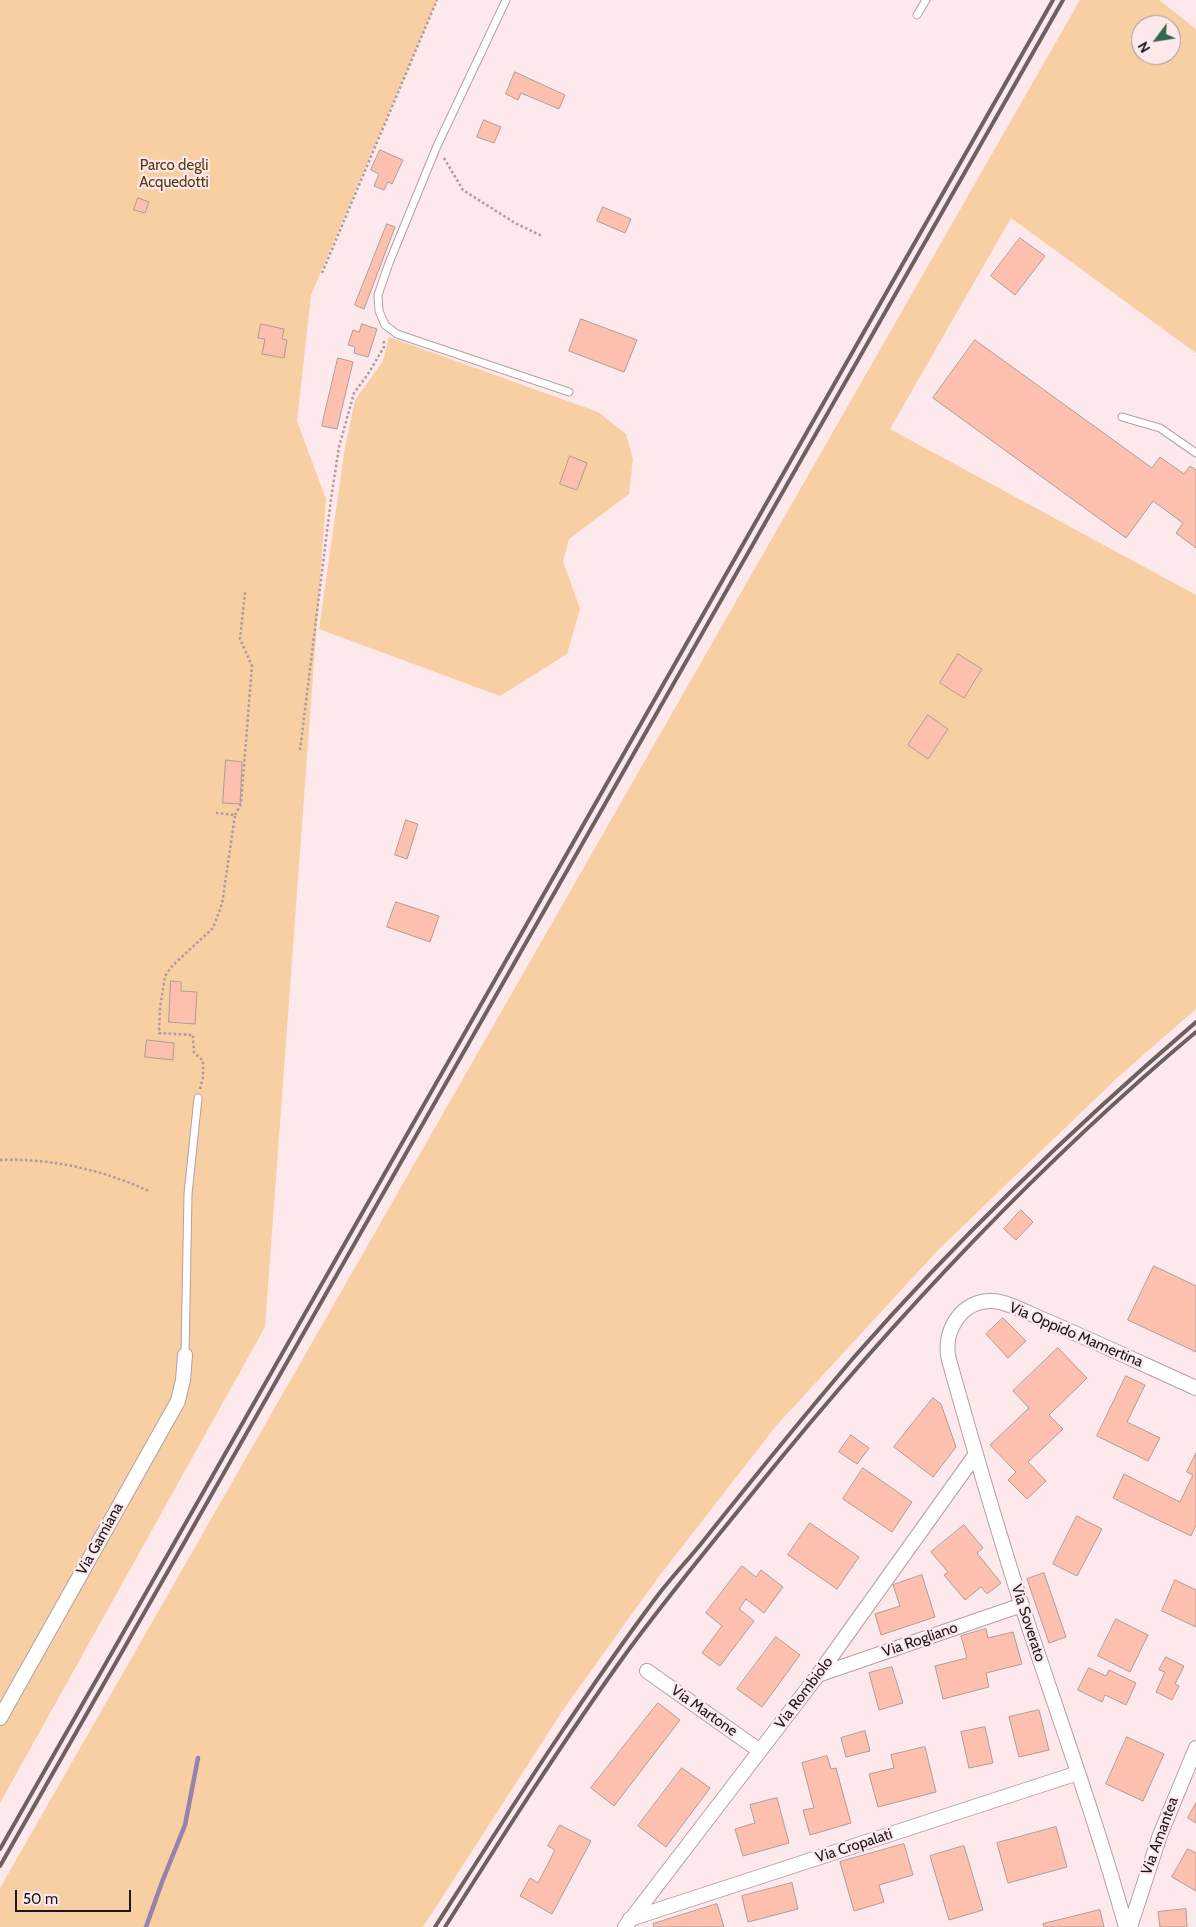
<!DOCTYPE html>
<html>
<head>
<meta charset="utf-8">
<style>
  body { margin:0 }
  #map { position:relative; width:1196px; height:1927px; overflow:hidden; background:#fde9ec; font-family:Cabin,sans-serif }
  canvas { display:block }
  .north { position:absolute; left:1131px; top:15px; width:50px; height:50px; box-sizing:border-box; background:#fde9ec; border:1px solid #a39597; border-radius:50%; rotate:239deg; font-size:14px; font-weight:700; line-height:20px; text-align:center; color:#1d1618 }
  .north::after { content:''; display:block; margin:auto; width:18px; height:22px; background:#31684e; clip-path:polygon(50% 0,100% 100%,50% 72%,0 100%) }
  .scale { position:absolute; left:15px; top:1890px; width:116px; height:22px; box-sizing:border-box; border:2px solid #1d1618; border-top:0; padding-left:6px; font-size:15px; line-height:18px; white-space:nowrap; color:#1d1618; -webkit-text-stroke:4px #fde9ec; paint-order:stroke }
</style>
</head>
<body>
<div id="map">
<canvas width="1196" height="1927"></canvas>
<div class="north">N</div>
<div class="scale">50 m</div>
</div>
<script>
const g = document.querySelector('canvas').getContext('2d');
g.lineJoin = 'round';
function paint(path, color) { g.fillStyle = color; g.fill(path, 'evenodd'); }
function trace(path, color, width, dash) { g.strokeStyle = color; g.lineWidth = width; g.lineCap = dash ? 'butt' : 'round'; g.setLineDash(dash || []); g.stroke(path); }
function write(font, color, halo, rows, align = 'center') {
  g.font = font + ' Cabin,sans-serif'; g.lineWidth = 4.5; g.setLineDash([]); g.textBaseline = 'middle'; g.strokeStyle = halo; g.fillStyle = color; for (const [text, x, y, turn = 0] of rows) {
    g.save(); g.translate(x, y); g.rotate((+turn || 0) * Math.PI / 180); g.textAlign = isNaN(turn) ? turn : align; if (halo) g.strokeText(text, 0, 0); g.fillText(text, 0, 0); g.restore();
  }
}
paint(new Path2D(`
  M0 0H437L311 295 297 421 326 499 265 1327 0 1803Z
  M1080 0H1159L1196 29V353L1011 218 890 429 1196 595V1009L1118 1077 938 1250 776 1426 657 1579 565 1707 423 1927H0V1888ZM1141 25H1171V55H1141Z
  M389 337 598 412 626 434 633 459 629 494 569 539 563 561 580 609 567 654 500 696 319 629 345 447 355 400 383 361Z`), '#f8cea3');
trace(new Path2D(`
  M146 1927 162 1882 185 1825 198 1758`), '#9582af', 4.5);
const building = new Path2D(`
  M515 72 565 95 559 109 521 93 518 100 506 94Z
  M484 120 501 127 494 143 477 137Z
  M380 150 403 160 392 184 388 182 384 190 374 186 379 174 371 170Z
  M138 198 149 202 145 213 134 210Z
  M603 207 631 219 625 233 597 221Z
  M387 224 395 227 364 309 355 305Z
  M1020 238 1045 256 1015 295 991 276Z
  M581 319 637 340 624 372 569 351Z
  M261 324 284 329 282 339 287 340 284 358 262 354 265 339 258 338Z
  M362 324 377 329 368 357 354 353 355 347 348 345 353 330 359 332Z
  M975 340 1152 468 1160 457 1184 474 1190 466 1196 470V548L1176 533 1183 523 1153 501 1126 538 933 398Z
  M338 358 353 362 337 429 322 426Z
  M570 456 587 463 577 490 560 484Z
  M958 654 982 669 964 698 940 683Z
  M928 715 948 729 928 759 908 745Z
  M226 760 242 762 240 804 223 803Z
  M406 820 418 824 407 859 395 855Z
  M396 902 439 916 430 942 387 927Z
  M171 981 181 982V991L197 992 195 1024 169 1022Z
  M147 1040 174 1043 173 1060 145 1057Z
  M1021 1210 1033 1222 1016 1240 1004 1229Z
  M1154 1266 1196 1286V1352L1128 1320Z
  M1003 1318 1026 1341 1008 1358 986 1334Z
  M1058 1348 1087 1378 1049 1415 1063 1429 1028 1462 1046 1481 1027 1499 1008 1480 1016 1472 990 1445 1029 1408 1013 1391Z
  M1126 1376 1145 1385 1127 1422 1160 1438 1148 1461 1097 1436Z
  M933 1398 941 1404 956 1447 933 1477 894 1447Z
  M851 1435 869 1448 857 1464 839 1452Z
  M1196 1453V1525L1191 1536 1113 1498 1124 1474 1180 1502 1193 1475 1187 1472Z
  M863 1468 912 1502 892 1532 843 1499Z
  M1077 1516 1102 1529 1077 1576 1053 1564Z
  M810 1523 859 1557 837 1589 788 1555Z
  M964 1525 983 1548 977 1553 1001 1583 987 1594 981 1587 965 1600 944 1575 948 1572 931 1552Z
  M742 1566 756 1577 761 1570 783 1587 764 1613 746 1599 739 1609 754 1621 720 1666 702 1653 722 1626 706 1613Z
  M1044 1573 1066 1637 1049 1643 1027 1579Z
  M922 1575 935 1617 881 1635 875 1614 900 1606 893 1585Z
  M1175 1580 1196 1590V1627L1162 1611Z
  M1116 1619 1148 1635 1130 1672 1098 1656Z
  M986 1629 988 1638 1013 1632 1022 1664 986 1673 989 1687 943 1699 935 1666 967 1658 961 1636Z
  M776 1637 800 1655 762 1707 737 1689Z
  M1166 1657 1184 1666 1175 1684 1179 1686 1172 1700 1156 1692 1165 1672 1159 1670Z
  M892 1667 903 1703 879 1710 869 1673Z
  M1089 1668 1106 1676 1109 1670 1136 1683 1126 1705 1105 1695 1102 1702 1078 1690Z
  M658 1703 680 1720 614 1806 591 1788Z
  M1039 1710 1049 1750 1019 1757 1009 1717Z
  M985 1727 993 1763 969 1768 961 1732Z
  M865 1731 870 1751 846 1757 841 1738Z
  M1127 1737 1164 1754 1143 1801 1106 1784Z
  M925 1747 936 1792 878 1807 869 1774 894 1768 891 1755Z
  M827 1756 831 1769 836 1768 851 1823 810 1835 803 1810 814 1808 802 1763Z
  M682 1768 710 1788 666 1847 638 1826Z
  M777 1798 789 1843 743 1856 735 1829 755 1823 750 1805Z
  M1196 1803V1823L1188 1818Z
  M560 1825 591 1841 552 1914 520 1896 530 1878 538 1883 555 1850 548 1846Z
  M1056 1827 1067 1867 1008 1883 997 1843Z
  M904 1844 913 1875 879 1885 884 1902 854 1911 840 1862Z
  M964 1846 983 1910 949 1920 930 1856Z
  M1188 1849 1196 1853V1891L1172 1877Z
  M792 1883 798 1909 748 1922 742 1896Z
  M717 1904 724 1927H654L653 1924Z
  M1186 1909 1187 1927H1160L1158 1912Z
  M1100 1910 1104 1927H1044L1043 1924Z`);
paint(building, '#fdc0af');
trace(building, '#ae9c97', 1);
const service = new Path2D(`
  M506 0 437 146 389 263 378 295 379 311 385 325 397 334 569 392
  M917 15 926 0
  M1122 417 1160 428 1196 453
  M185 1355 188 1194 198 1098`);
const minor = new Path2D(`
  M647 1671 760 1751
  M818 1675 1022 1605
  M0 1718 178 1401 183 1380 185 1355
  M630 1919 1078 1773
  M625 1927 818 1675 976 1454
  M1126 1927C1096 1819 1057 1713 1022 1606 996 1525 972 1442 949 1360 942 1332 961 1300 992 1301 1006 1301 1028 1313 1042 1319 1094 1341 1145 1365 1196 1388
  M1130 1927 1160 1835 1196 1748`);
trace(service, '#b3a0a4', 9);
trace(minor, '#b3a0a4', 16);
trace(new Path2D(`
  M444 158 463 190 515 223 542 236
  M322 273 437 0
  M300 750 331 499 339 447 354 393 368 374 384 347V339
  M235 815 241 804 252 666 240 639 245 592
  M200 1089 203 1077V1061L194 1052 193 1035 159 1033 160 1008 165 976 173 965 213 928 222 904 235 815 216 813
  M0 1160C51 1158 103 1170 149 1191`), '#ab9b9e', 2.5, [2.5, 2.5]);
trace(service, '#fff', 7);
trace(minor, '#fff', 14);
trace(new Path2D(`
  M0 1849 1053 0
  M0 1866 1063 0
  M435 1927C507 1815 578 1702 658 1595 671 1578 686 1562 700 1545 751 1481 802 1418 855 1356 960 1236 1075 1126 1196 1022
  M445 1927C504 1834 563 1741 627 1652 668 1596 712 1543 755 1490 888 1325 1033 1169 1196 1032`), '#6b6062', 4);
write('15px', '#5b380d', '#fde9ec', [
  ["Parco degli",174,166],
  ["Acquedotti",174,183]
]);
write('15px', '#1d1618', '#fde9ec', [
  ["Via Oppido Mamertina",1076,1335,23],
  ["Via Gamiana",100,1539,-61],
  ["Via Soverato",1028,1623,72],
  ["Via Rogliano",920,1640,-19],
  ["Via Rombiolo",804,1693,-53],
  ["Via Martone",704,1711,35],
  ["Via Amantea",1160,1836,-70],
  ["Via Cropalati",854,1846,-18]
]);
</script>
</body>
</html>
